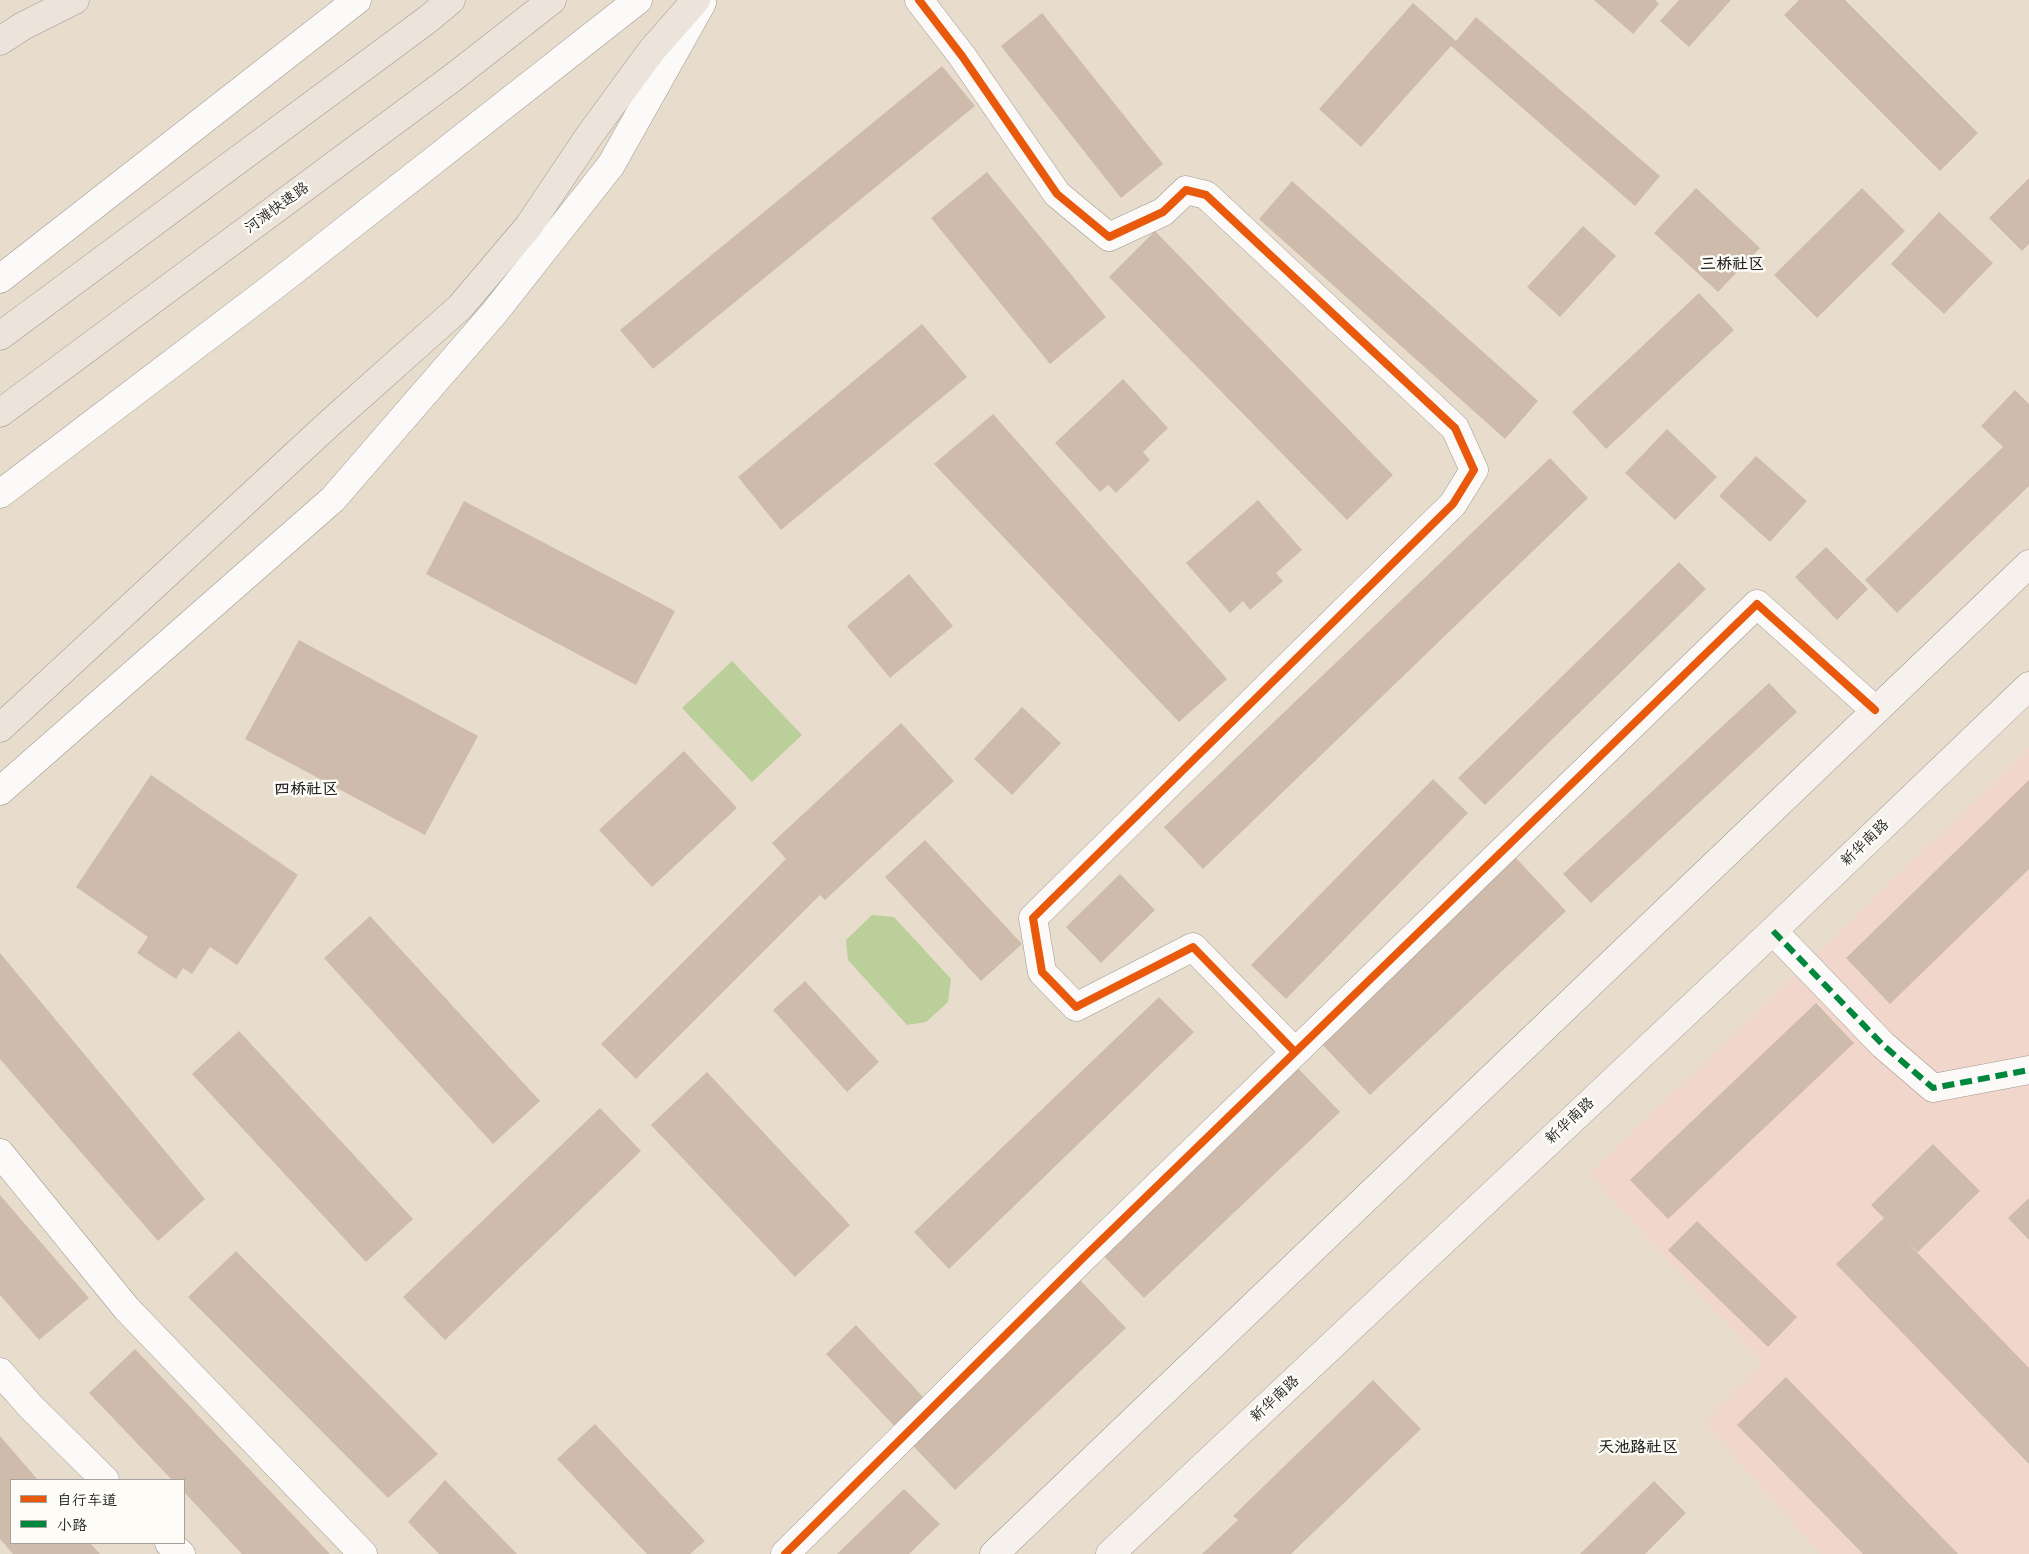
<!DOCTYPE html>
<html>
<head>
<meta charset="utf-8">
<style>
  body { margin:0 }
  #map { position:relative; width:2029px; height:1554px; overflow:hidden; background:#e8ddcd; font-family:"Playpen Sans","LXGW WenKai TC",sans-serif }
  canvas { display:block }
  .legend { position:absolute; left:10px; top:1479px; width:175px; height:65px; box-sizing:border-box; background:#fdfcf7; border:1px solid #a3a29f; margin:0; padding:6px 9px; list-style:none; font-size:15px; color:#1c1c1c }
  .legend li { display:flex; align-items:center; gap:10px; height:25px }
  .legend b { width:25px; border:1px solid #a3a29f }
</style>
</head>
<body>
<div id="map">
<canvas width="2029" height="1554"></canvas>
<ul class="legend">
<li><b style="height:6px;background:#e8590c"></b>自行车道</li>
<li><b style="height:6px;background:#00873e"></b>小路</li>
</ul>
</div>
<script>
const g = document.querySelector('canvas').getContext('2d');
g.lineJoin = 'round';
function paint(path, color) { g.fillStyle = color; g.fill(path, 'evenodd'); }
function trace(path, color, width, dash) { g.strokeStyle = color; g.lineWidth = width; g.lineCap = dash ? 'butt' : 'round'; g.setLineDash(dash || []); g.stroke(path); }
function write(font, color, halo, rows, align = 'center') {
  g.font = font + ' "Playpen Sans","LXGW WenKai TC",sans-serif'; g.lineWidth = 5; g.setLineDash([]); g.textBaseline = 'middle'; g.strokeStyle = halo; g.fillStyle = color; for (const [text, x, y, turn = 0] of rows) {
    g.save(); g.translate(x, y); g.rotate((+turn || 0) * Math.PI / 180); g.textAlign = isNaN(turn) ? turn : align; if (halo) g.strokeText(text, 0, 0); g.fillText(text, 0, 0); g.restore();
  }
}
paint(new Path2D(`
  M2029 748V1554H1820L1704 1422 1763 1363 1589 1174Z`), '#f0d6cb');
paint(new Path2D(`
  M732 661 802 735 752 782 682 708Z
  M872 915 894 917 951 979 948 1002 926 1022 907 1025 848 960 846 940Z`), '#bbcf9a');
paint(new Path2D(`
  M1594 0H1655L1659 4 1633 34Z
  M1679 0H1731L1689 47 1660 21Z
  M1799 0H1845L1978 133 1940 171 1784 15Z
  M1413 3 1456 41 1476 17 1660 176 1635 206 1451 46 1361 147 1319 109Z
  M1042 13 1163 164 1121 198 1001 46Z
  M942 66 975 106 653 369 620 330Z
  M987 172 1106 317 1050 364 931 218Z
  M2029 178V244L2022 251 1989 218Z
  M1292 181 1538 401 1505 439 1259 219Z
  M1696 188 1760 248 1718 292 1654 233Z
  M1862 188 1905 231 1817 318 1774 275Z
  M1939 212 1993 263 1944 314 1891 264Z
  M1583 226 1616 256 1560 317 1527 287Z
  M1155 231 1393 475 1347 520 1109 277Z
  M1699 293 1734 330 1606 449 1572 412Z
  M922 324 967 377 781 530 738 477Z
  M1123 379 1168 428 1143 452 1150 460 1116 493 1108 485 1100 492 1055 443Z
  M2015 390 2029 404V486L1897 613 1865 580 2003 447 1981 426Z
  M993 414 1227 679 1179 722 934 464Z
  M1667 429 1717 477 1675 520 1625 473Z
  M1756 456 1807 501 1770 542 1719 496Z
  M1550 458 1588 498 1203 869 1164 827Z
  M1258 500 1302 550 1276 573 1283 581 1250 610 1243 601 1230 613 1186 563Z
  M464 501 675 611 636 685 426 574Z
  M1826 547 1868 589 1837 620 1795 577Z
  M1679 562 1706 589 1485 805 1458 778Z
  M909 574 953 626 890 678 847 626Z
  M299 640 478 736 425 835 245 739Z
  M1769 683 1797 712 1591 903 1563 874Z
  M1022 707 1061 743 1012 795 974 759Z
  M901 723 954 781 825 900 820 895 636 1079 601 1044 786 859 772 843Z
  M684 751 737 808 652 887 599 830Z
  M151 775 298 875 237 965 210 947 192 974 183 968 176 979 137 953 148 937 76 887Z
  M1433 779 1468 813 1286 999 1251 965Z
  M2029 780V869L1890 1004 1846 958Z
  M925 840 1022 944 981 981 885 877Z
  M1514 856 1566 911 1370 1095 1318 1040Z
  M1120 874 1155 910 1101 963 1066 927Z
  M370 916 540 1101 493 1144 324 958Z
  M0 953 205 1199 158 1241 0 1059Z
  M805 981 879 1062 847 1092 773 1010Z
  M1159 997 1194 1032 949 1269 914 1232Z
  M1816 1003 1854 1043 1668 1219 1630 1180Z
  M239 1031 413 1219 366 1262 192 1074Z
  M1295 1065 1340 1112 1144 1298 1099 1251Z
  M707 1072 850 1225 795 1277 651 1125Z
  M600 1108 641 1151 445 1340 403 1297Z
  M1933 1144 1980 1191 1918 1252 1908 1243 2029 1368V1464L1836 1264 1884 1218 1871 1205Z
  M0 1195 89 1298 39 1340 0 1295Z
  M2029 1198V1240L2008 1218Z
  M1697 1221 1797 1317 1768 1347 1668 1250Z
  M236 1251 438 1454 388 1498 188 1297Z
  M1079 1279 1126 1328 955 1490 826 1354 856 1325 938 1413Z
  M135 1349 330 1554H242L184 1492V1480H172L89 1393Z
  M1786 1377 1958 1554H1863L1737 1425Z
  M1373 1380 1421 1429 1291 1554H1202L1238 1520 1233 1516Z
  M595 1424 705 1541 690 1554H647L557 1459Z
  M0 1436 38 1480H11V1543H90L100 1554H13L0 1539Z
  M445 1480 517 1554H439L408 1522Z
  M1654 1481 1686 1513 1645 1554H1580Z
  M904 1489 940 1524 909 1554H837Z`), '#cfbbac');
const minor = new Path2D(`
  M919 0 962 56 1057 194 1109 237 1163 212 1186 190 1206 195 1455 428 1474 470 1453 504 1033 918 1042 972 1076 1007 1193 947 1295 1052
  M1773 931 1883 1045 1933 1088 2029 1070
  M0 1153 127 1309 363 1554
  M0 1372 31 1407 105 1480
  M169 1543 181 1554
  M785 1554 1084 1257 1757 604 1875 710`);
const tertiary = new Path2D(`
  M0 279 357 0
  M0 494 274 286 638 0
  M0 791 333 499 494 313 611 165 702 3`);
const secondary = new Path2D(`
  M994 1554 2029 564
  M1110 1554 1773 931 2029 686`);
const trunk = new Path2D(`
  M0 41 23 26 75 0
  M0 336 427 20 451 0
  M0 413 455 76 552 0
  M0 728 331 422 460 307 528 227 589 136 652 50 696 0`);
trace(minor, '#9e988f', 29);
trace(tertiary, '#9e988f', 29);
trace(secondary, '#9e988f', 29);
trace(trunk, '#9e988f', 29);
trace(minor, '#fcfaf8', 28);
trace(tertiary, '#fcfaf8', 28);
trace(secondary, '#f6f1ec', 28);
trace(trunk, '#ece4db', 28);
trace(new Path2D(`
  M1773 931 1883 1045 1933 1088 2029 1070`), '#00873e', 6, [12, 6]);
trace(new Path2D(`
  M919 0 962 56 1057 194 1109 237 1163 212 1186 190 1206 195 1455 428 1474 470 1453 504 1033 918 1042 972 1076 1007 1193 947 1295 1052
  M785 1554 1084 1257 1757 604 1875 710`), '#e8590c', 8);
write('15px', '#1c1c1c', '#fdfcf7', [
  ["河滩快速路",277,208,-36],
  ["新华南路",1865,843,-44],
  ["新华南路",1570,1121,-43],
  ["新华南路",1275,1399,-43]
]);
write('bold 16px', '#1c1c1c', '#fdfcf7', [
  ["三桥社区",1732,265],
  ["四桥社区",306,790],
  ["天池路社区",1638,1448]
]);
</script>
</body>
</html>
